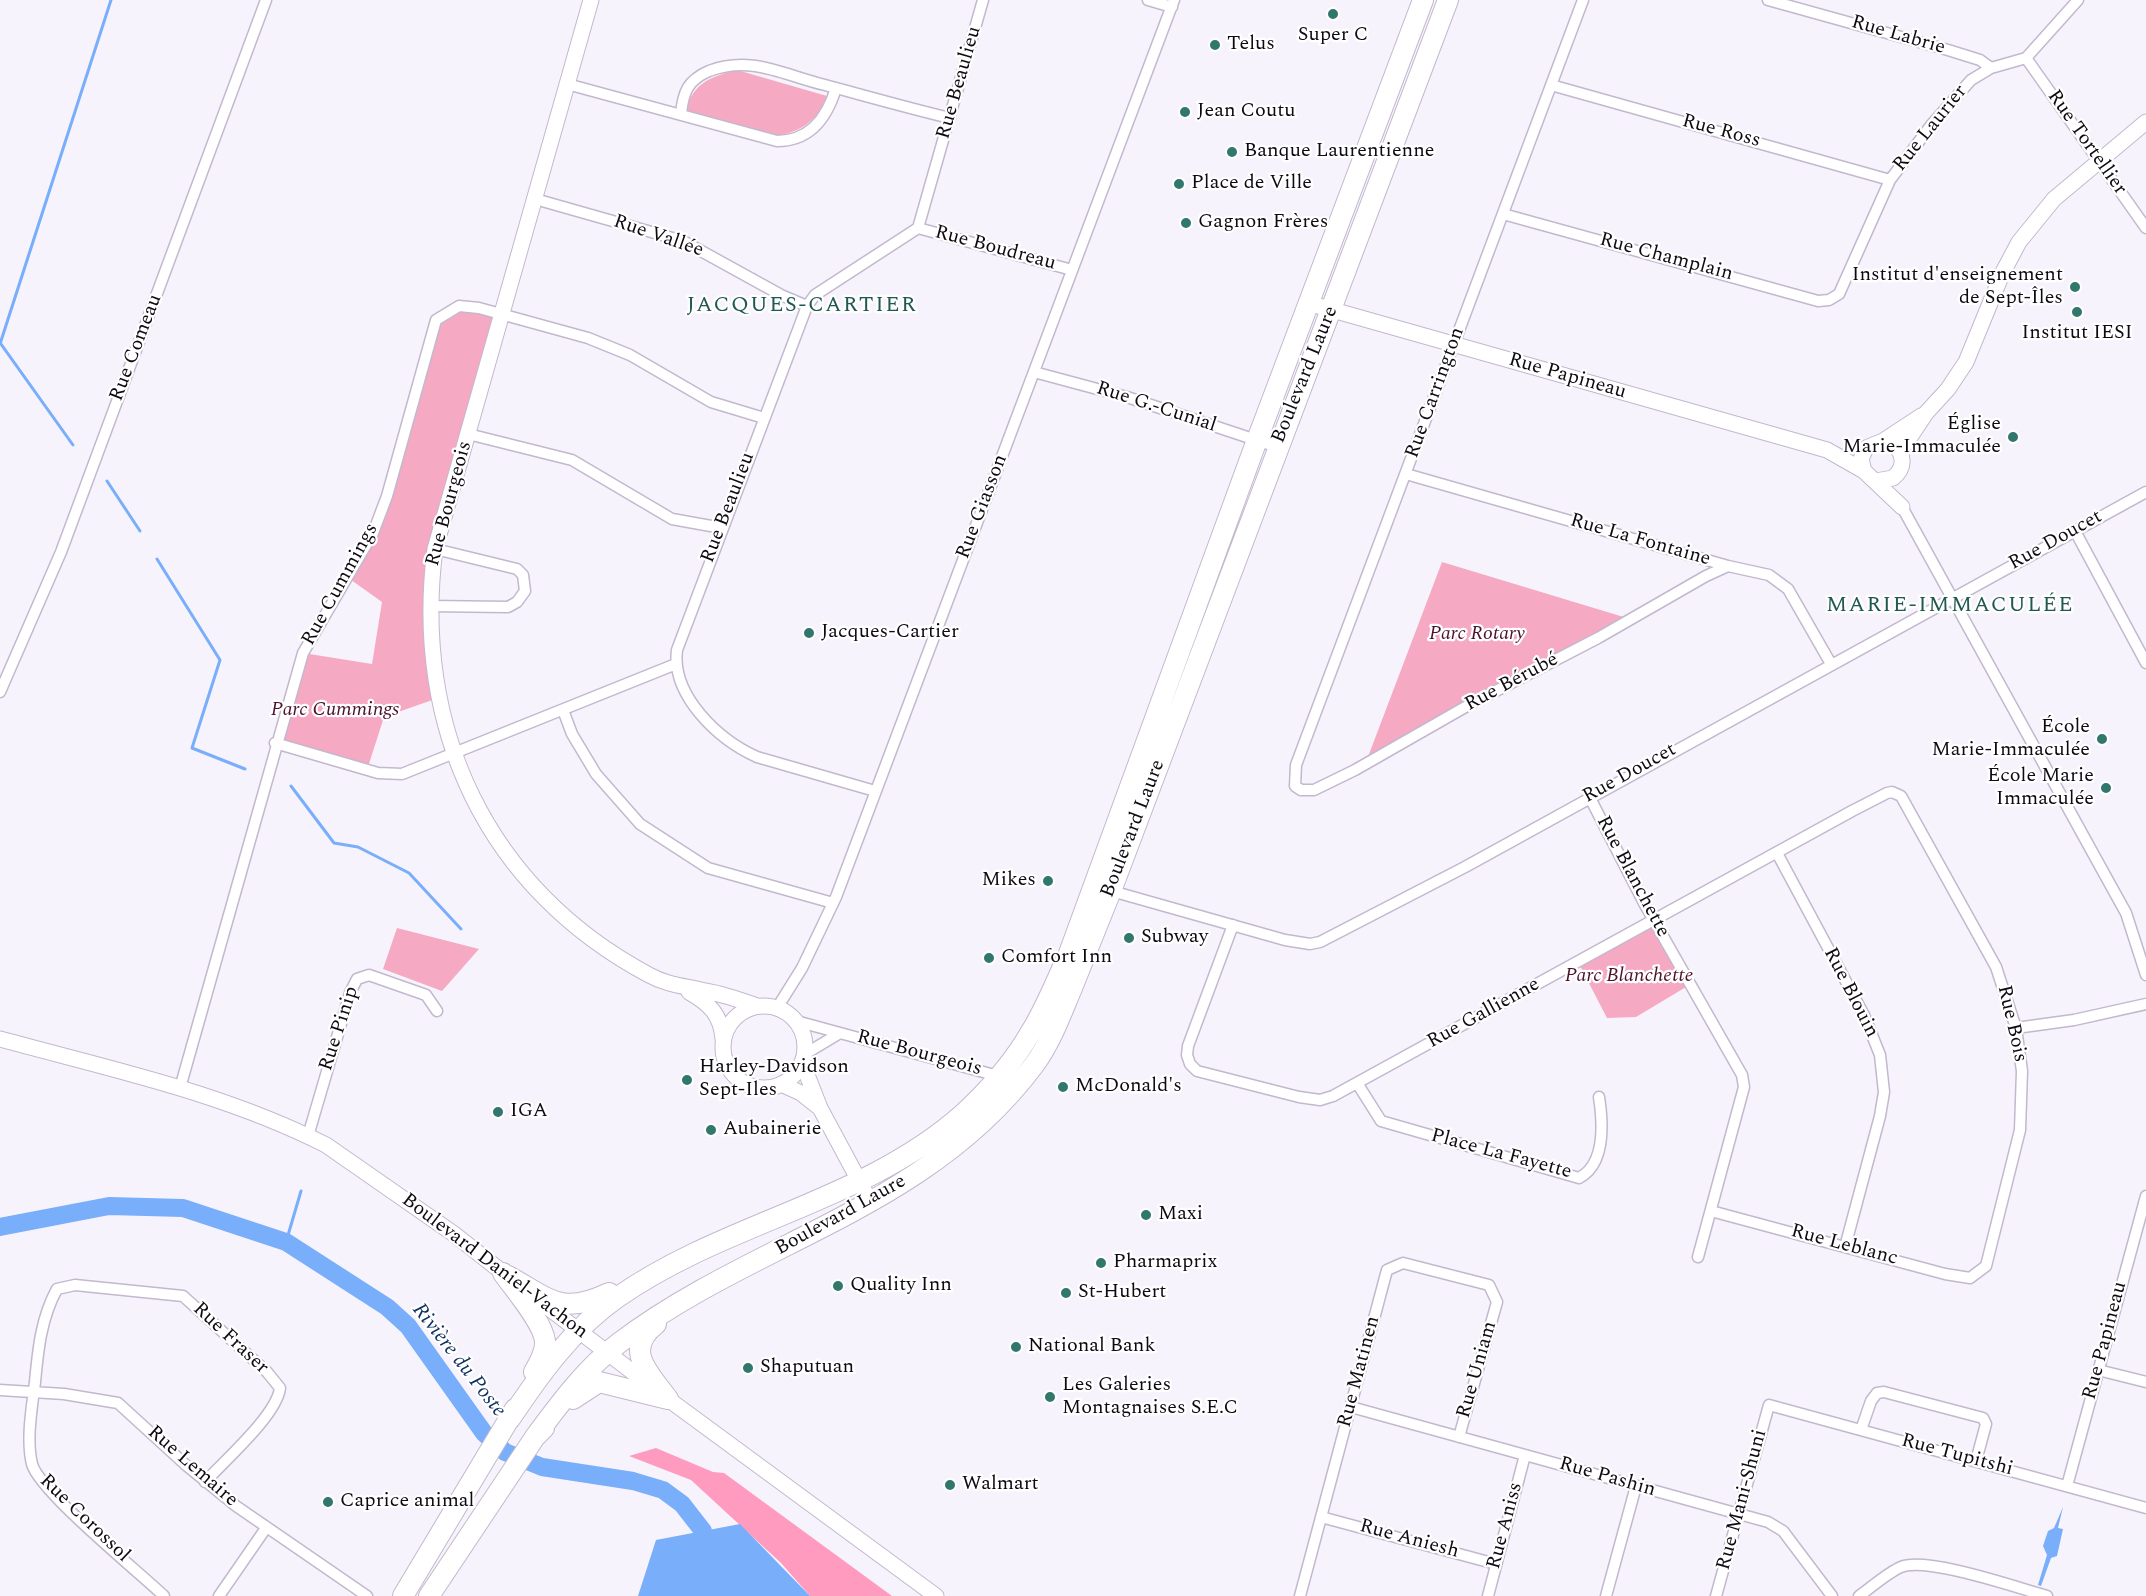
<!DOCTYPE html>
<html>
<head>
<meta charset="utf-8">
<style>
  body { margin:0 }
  canvas { display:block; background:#f7f3fc }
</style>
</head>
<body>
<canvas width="2146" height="1596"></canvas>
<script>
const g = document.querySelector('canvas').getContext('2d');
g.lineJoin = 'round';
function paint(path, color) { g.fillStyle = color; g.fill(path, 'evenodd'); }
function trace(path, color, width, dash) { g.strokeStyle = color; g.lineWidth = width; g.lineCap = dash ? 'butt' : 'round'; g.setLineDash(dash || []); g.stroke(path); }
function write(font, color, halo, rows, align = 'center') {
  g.font = font + ' Spectral,serif'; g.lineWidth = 4.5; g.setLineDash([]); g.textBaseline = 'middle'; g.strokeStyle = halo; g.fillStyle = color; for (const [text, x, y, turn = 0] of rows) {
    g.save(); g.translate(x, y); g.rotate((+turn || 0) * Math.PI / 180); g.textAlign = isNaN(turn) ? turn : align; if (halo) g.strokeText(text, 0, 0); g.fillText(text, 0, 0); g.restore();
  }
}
paint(new Path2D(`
  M737 70 827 96C820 117 802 132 780 135 768 137 701 116 685 111 694 83 709 77 737 70Z
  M451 309 502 315 435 550 438 698 384 717 367 770 275 743 303 653 372 664 382 602 347 577 373 533 433 332Z
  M1442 562 1627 618 1366 762Z
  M1657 920 1691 984 1636 1017 1607 1018 1578 962Z
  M397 928 479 949 442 991 383 969Z`), '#f6a9c2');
paint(new Path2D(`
  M656 1448 713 1472 724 1473 892 1596H810L781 1563 691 1480 629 1456Z`), '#fe9bbe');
paint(new Path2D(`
  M2063 1507 2058 1528 2063 1529 2057 1556 2051 1558 2041 1586 2038 1585 2047 1555 2043 1546 2048 1531 2054 1528Z
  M740 1524 810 1596H638L656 1540Z`), '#79aefa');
trace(new Path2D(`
  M0 344 111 0
  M1 344 73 445
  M107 481 140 531
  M157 559 220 660 192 748 245 769
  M291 786 334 843 358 847 409 873 461 929
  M286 1242 301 1191`), '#79aefa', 3);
trace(new Path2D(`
  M0 1227 109 1206 183 1208 286 1242 387 1307 408 1326 484 1433 505 1452 542 1467 633 1481 663 1490 682 1504 703 1531`), '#79aefa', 18);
const street = new Path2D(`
  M1148 0 1172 7
  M1583 0 1296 765 1295 786 1301 790H1314L1355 770 1467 706 1598 638 1706 576 1728 566
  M1768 0 1948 50 1980 60 1991 68
  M2026 58 2146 228
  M567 84 777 141C810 141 827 118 836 88
  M1551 85 1890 180
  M681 114C683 92 688 80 709 71 752 55 783 75 825 85 866 96 908 108 950 118
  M535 199 683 241 781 295 807 306
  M1503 214 1818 301 1829 300 1839 294 1890 180 1932 124 1971 80 1991 68 2026 58 2078 0
  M918 228 1072 270
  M1034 372 1127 397 1277 447
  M468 434 572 460 672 519 722 528
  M1406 474 1728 566 1769 575 1788 589 1831 664
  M1902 507 2111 886 2126 913 2146 975
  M2075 531 2146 663
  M429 606 508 607 517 602 525 591 523 575 517 569 435 549
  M0 692 61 552 266 0
  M563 710 572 734 596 774 640 824 708 868 833 903
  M275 743 378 773 402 774 676 664
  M875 791 757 757C719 740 671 696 677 650L807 306 815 295 918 228 983 0
  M1589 796 1644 903 1742 1075 1744 1087 1698 1257
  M1777 853 1864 1015 1880 1055 1884 1092 1880 1116 1845 1247
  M1108 890 1285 940 1310 944 1320 942 1465 867 2146 492
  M1233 925 1188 1046 1187 1055 1190 1064 1197 1071 1299 1097 1320 1100 1333 1096 1852 811 1887 793 1892 792 1901 796 1996 967 2016 1028 2022 1071 2020 1130 1986 1266 1970 1278 1945 1274 1711 1211
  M777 1008 802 968 836 897 1174 0
  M796 1021 998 1076
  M2016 1028 2074 1020 2146 1004
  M805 1054 840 1033
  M1357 1083 1381 1121 1579 1178C1606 1164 1603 1123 1599 1097
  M180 1088 303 653 373 533 387 496 436 320 459 306 479 308 588 338 630 355 711 402 764 418
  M308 1136 350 993 357 979 369 975 426 995 437 1011
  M2098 1370 2146 1382
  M0 1390 64 1394 118 1403 187 1466 236 1506 367 1596
  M1351 1407 1768 1522 1783 1531 1832 1596
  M1861 1430 1871 1401 1877 1393 1884 1392 1983 1418 1986 1424 1976 1461
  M2067 1486 2146 1196
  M1321 1517 1496 1564
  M164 1596C139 1572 39 1491 32 1464 26 1439 32 1407 35 1382 38 1350 41 1318 57 1289L75 1285 183 1296 267 1372 280 1388C277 1415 224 1461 205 1482
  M219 1596 266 1528
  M1300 1596 1387 1270 1403 1263 1489 1285 1497 1302 1459 1437
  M1488 1596 1525 1455
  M1606 1596 1636 1486
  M1716 1596 1769 1405 2146 1508
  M1859 1596C1872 1587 1887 1573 1901 1567 1926 1556 2018 1588 2047 1596`);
const secondary = new Path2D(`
  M591 0 435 549C412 728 487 889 649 975 667 985 685 986 705 991 723 994 740 1000 757 1006
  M1308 303 1827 450 1864 471 1902 507
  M1900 452 1926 413 1948 389 1966 362 2002 274 2019 242 2054 199 2146 122
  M1864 471 1861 459 1866 448 1883 441 1921 416
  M1876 481 1893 478C1905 468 1905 455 1894 445
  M689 992C710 1004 721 1015 723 1039
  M723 1047a41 41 0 1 1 82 0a41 41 0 1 1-82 0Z
  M0 1039C110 1069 224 1093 326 1145L454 1234 511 1279
  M802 1062 820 1108 871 1203
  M781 1084 801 1093 820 1108
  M537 1299 668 1399 936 1596`);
const highway = new Path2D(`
  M503 1273C514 1289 543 1322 545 1341 546 1352 539 1363 534 1372
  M508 1276C550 1299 561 1316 609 1293
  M656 1324C622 1350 650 1374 668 1399
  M573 1399 599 1382 668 1399
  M510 1419C540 1374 573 1328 618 1297 725 1222 864 1202 963 1114 988 1091 1015 1060 1032 1030 1046 1007 1056 981 1068 956L1257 440 1423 0
  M535 1437C560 1403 586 1368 619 1343 755 1240 926 1210 1034 1065 1051 1042 1061 1014 1072 988 1085 955 1098 923 1111 891L1448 0
  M403 1596 515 1409
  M429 1596 535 1437 544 1428`);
trace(street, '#c3b8ce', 13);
trace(secondary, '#c3b8ce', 17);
trace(highway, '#c3b8ce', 22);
trace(street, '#fff', 10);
trace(secondary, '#fff', 15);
trace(highway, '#fff', 20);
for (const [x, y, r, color] of [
  [1333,14,6,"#31776d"],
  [1215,45,6,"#31776d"],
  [1185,112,6,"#31776d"],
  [1232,152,6,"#31776d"],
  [1179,184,6,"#31776d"],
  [1186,223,6,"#31776d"],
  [2075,287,6,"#31776d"],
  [2077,312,6,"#31776d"],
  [2013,437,6,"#31776d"],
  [809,633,6,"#31776d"],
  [2102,739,6,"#31776d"],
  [2106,788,6,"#31776d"],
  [1048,881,6,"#31776d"],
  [1129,938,6,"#31776d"],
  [989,958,6,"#31776d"],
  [687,1080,6,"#31776d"],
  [1063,1087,6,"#31776d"],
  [498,1112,6,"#31776d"],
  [711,1130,6,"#31776d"],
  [1146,1215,6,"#31776d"],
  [1101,1263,6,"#31776d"],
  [838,1286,6,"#31776d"],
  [1066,1293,6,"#31776d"],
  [1016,1347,6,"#31776d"],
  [748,1368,6,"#31776d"],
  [1050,1397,6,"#31776d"],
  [950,1485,6,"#31776d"],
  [328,1502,6,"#31776d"]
]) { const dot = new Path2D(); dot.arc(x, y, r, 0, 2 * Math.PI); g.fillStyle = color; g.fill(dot); trace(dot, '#fff', 2); }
write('20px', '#0d0a11', '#fff', [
  ["Super C",1333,36,"center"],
  ["Telus",1227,45],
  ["Jean Coutu",1197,112],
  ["Banque Laurentienne",1244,152],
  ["Place de Ville",1191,184],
  ["Gagnon Frères",1198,223],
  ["Institut d'enseignement",2063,276,"right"],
  ["de Sept-Îles",2063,299,"right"],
  ["Institut IESI",2077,334,"center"],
  ["Église",2001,425,"right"],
  ["Marie-Immaculée",2001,448,"right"],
  ["Jacques-Cartier",821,633],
  ["École",2090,728,"right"],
  ["Marie-Immaculée",2090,751,"right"],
  ["École Marie",2094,777,"right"],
  ["Immaculée",2094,800,"right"],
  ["Mikes",1036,881,"right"],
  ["Subway",1141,938],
  ["Comfort Inn",1001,958],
  ["Harley-Davidson",699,1068],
  ["Sept-Iles",699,1091],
  ["McDonald's",1075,1087],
  ["IGA",510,1112],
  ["Aubainerie",723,1130],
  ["Maxi",1158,1215],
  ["Pharmaprix",1113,1263],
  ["Quality Inn",850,1286],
  ["St-Hubert",1078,1293],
  ["National Bank",1028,1347],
  ["Shaputuan",760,1368],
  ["Les Galeries",1062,1386],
  ["Montagnaises S.E.C",1062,1409],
  ["Walmart",962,1485],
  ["Caprice animal",340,1502]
], 'left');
write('20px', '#0d0a11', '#fff', [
  ["Rue Labrie",1898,36,16],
  ["Rue Beaulieu",960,83,-74],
  ["Rue Laurier",1931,129,-51],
  ["Rue Ross",1721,132,15],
  ["Rue Tortellier",2086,143,55],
  ["Rue Vallée",658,237,19],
  ["Rue Boudreau",995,249,15],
  ["Rue Champlain",1666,258,15],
  ["Rue Comeau",137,348,-69],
  ["Boulevard Laure",1306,375,-68],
  ["Rue Papineau",1567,377,16],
  ["Rue Carrington",1436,393,-70],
  ["Rue G.-Cunial",1156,408,18],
  ["Rue Bourgeois",450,504,-75],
  ["Rue Giasson",983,507,-69],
  ["Rue Beaulieu",729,508,-69],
  ["Rue La Fontaine",1640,541,16],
  ["Rue Doucet",2056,541,-29],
  ["Rue Cummings",341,585,-61],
  ["Rue Bérubé",1512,683,-28],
  ["Rue Doucet",1630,774,-29],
  ["Boulevard Laure",1134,829,-69],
  ["Rue Blanchette",1632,877,62],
  ["Rue Blouin",1850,993,63],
  ["Rue Gallienne",1484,1014,-29],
  ["Rue Bois",2011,1024,77],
  ["Rue Pinip",340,1029,-72],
  ["Rue Bourgeois",919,1054,15],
  ["Place La Fayette",1501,1155,15],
  ["Boulevard Laure",841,1216,-29],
  ["Rue Leblanc",1844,1246,15],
  ["Boulevard Daniel-Vachon",494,1267,37],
  ["Rue Fraser",230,1339,43],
  ["Rue Papineau",2106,1341,-75],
  ["Rue Uniam",1478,1370,-74],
  ["Rue Matinen",1360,1372,-75],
  ["Rue Tupitshi",1957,1456,15],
  ["Rue Lemaire",192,1467,41],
  ["Rue Pashin",1607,1478,16],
  ["Rue Mani-Shuni",1743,1500,-75],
  ["Rue Corossol",84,1519,44],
  ["Rue Aniss",1506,1526,-75],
  ["Rue Aniesh",1409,1540,15]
]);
write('italic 20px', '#4c112b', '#fff', [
  ["Parc Rotary",1477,635],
  ["Parc Cummings",335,711],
  ["Parc Blanchette",1629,977]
]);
write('italic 21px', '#0d2f5e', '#fff', [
  ["Rivière du Poste",458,1361,52]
]);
g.letterSpacing = '1.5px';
write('22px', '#215950', '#fff', [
  ["JACQUES-CARTIER",802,307],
  ["MARIE-IMMACULÉE",1950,607]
]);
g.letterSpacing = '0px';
</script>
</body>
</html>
